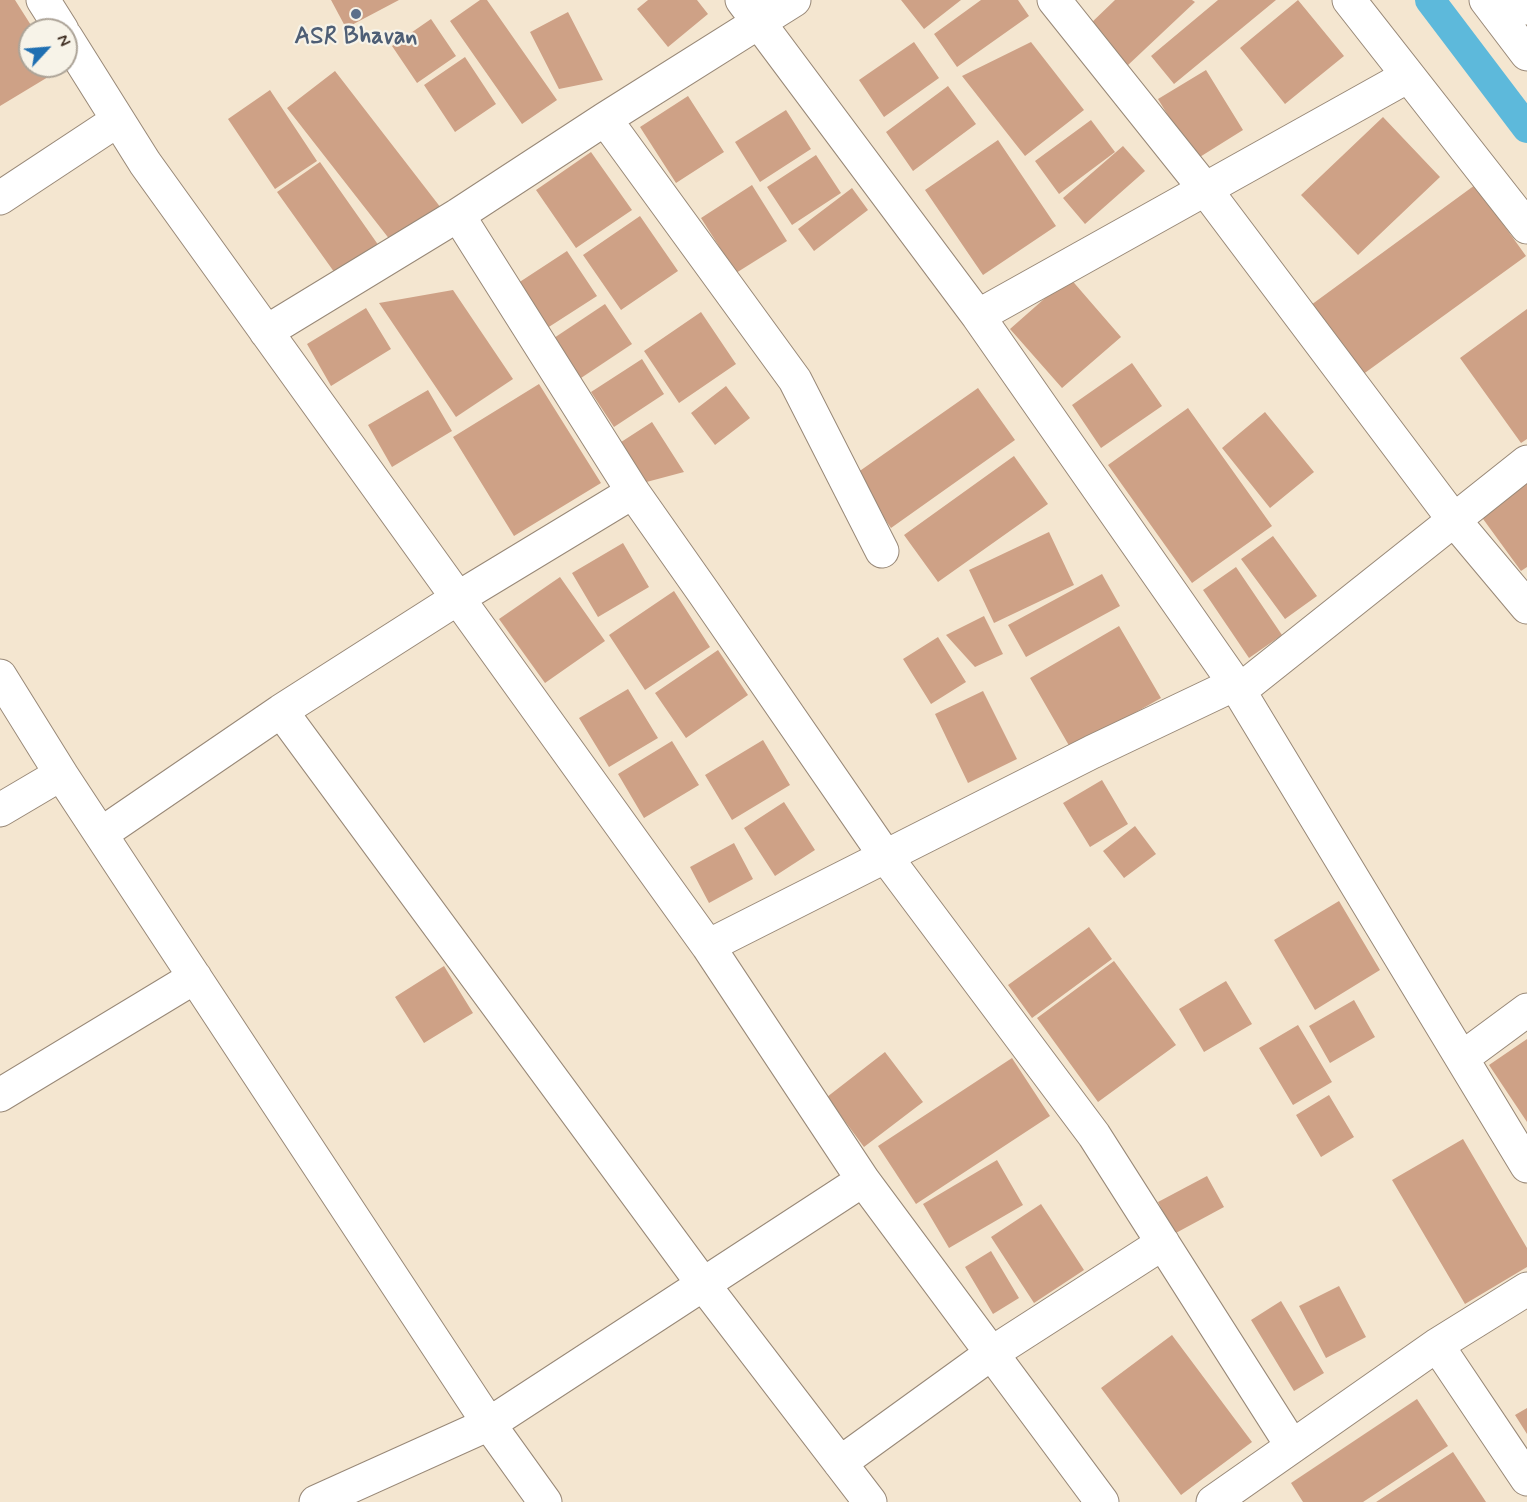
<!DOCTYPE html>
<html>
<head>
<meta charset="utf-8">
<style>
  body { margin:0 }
  #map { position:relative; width:1527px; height:1502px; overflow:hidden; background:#f4e6d0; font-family:Mynerve,sans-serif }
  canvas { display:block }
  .north { position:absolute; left:18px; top:18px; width:60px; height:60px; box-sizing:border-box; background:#f7f3e8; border:2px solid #aca397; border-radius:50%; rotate:64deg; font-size:16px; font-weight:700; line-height:24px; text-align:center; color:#3b2a1e }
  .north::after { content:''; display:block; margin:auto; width:21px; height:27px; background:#1f6fb2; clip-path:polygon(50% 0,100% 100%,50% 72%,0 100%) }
</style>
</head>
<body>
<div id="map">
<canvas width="1527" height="1502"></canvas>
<div class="north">N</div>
</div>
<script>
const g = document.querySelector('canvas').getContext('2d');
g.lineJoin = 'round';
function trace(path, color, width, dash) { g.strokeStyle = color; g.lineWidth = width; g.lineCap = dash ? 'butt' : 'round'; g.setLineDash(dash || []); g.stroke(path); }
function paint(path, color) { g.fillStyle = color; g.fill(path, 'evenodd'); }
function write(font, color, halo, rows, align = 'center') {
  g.font = font + ' Mynerve,sans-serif'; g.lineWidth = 4.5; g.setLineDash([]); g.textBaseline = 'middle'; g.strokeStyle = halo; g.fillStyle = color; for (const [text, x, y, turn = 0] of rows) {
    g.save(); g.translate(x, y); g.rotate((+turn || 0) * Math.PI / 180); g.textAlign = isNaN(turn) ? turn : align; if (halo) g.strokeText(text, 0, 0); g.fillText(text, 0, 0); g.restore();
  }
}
trace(new Path2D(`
  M1430 0 1527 128`), '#5db9db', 30);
paint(new Path2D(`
  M0 0H15L34 30H30V66H56L58 71 0 106Z
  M331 0H399L346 28Z
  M480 0H487L557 100 522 124 450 21Z
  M648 0H697L708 14 668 47 637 9Z
  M901 0H961L924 29Z
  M981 0H1018L1029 16 957 67 934 34Z
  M1115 0H1192L1195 2 1127 66 1089 25Z
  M1218 0H1276L1174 84 1151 56Z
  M1298 0 1344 56 1285 104 1240 48Z
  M568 12 603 80 559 89 530 32Z
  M431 19 456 56 417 83 392 46Z
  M914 42 939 78 884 117 859 80Z
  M1031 42 1084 110 1025 156 962 76Z
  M465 57 496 104 455 132 424 85Z
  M1206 70 1243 130 1195 160 1158 99Z
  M335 71 441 208 394 245 287 108Z
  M948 86 976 124 913 171 886 132Z
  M270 90 317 161 275 189 228 119Z
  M688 96 724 152 676 183 640 127Z
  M786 110 811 149 760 182 735 142Z
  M1383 117 1440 177 1358 255 1301 195Z
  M1091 120 1115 152 1059 194 1035 161Z
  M998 140 1056 226 983 275 925 190Z
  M1123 146 1145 171 1085 224 1063 198Z
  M591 152 632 210 576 248 536 190Z
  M816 155 841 193 792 225 767 187Z
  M320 162 379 246 337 276 277 192Z
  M752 185 787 241 736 273 701 218Z
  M1475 185 1526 256 1362 375 1311 305Z
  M852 188 868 210 814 251 798 229Z
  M640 216 678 271 621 310 583 255Z
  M567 251 597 296 541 332 512 287Z
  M1069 277 1121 337 1062 388 1010 329Z
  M453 290 513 379 456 417 379 303Z
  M605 304 632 344 575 382 548 342Z
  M366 308 391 349 331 386 307 344Z
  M1527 309V439L1521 443 1460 358Z
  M701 312 736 364 679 403 644 351Z
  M642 359 664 394 614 427 591 392Z
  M1132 363 1162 406 1101 448 1072 405Z
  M539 384 601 483 514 536 453 437Z
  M726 386 750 418 715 445 691 413Z
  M978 388 1015 440 891 528 854 475Z
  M428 390 452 431 392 467 368 425Z
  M1188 408 1272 526 1192 583 1108 465Z
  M1265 412 1314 472 1270 508 1222 448Z
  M652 422 684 472 639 484 615 446Z
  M1014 456 1048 504 938 582 904 535Z
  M1527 476V567L1521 571 1478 512Z
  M1049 532 1074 585 994 623 969 570Z
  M1273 536 1317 596 1285 619 1241 559Z
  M623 543 649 587 598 617 572 573Z
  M1236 567 1282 635 1249 658 1203 590Z
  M1102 574 1120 606 1026 657 1008 625Z
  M560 577 605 641 545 683 499 619Z
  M674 591 710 647 645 690 609 635Z
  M984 616 1003 654 975 667 946 635Z
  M1119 626 1161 698 1071 749 1030 678Z
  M938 637 966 682 931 704 903 659Z
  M718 650 748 695 686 738 655 693Z
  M628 689 658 738 609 767 579 718Z
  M983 691 1017 759 968 783 935 714Z
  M763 740 790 785 732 820 705 775Z
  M672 741 699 785 644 818 618 774Z
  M1102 780 1128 824 1090 847 1063 803Z
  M784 802 815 850 775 876 744 828Z
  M1135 826 1156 854 1124 878 1103 851Z
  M734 843 753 879 709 903 690 867Z
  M1339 901 1380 970 1315 1010 1274 940Z
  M1089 927 1112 959 1032 1018 1008 985Z
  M1114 961 1176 1045 1098 1102 1037 1018Z
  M444 966 473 1013 424 1043 395 997Z
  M1226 981 1252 1024 1204 1052 1179 1009Z
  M1354 1000 1375 1037 1330 1063 1309 1026Z
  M1298 1025 1332 1082 1293 1105 1259 1048Z
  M1527 1039V1122L1489 1065Z
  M885 1052 923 1102 864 1147 827 1097Z
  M1012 1058 1050 1116 916 1204 878 1146Z
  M1329 1095 1354 1137 1321 1157 1296 1115Z
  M1463 1139 1527 1248V1267L1465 1304 1392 1180Z
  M997 1160 1023 1205 949 1248 923 1204Z
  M1207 1176 1224 1207 1174 1234 1158 1202Z
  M1041 1204 1084 1270 1034 1303 991 1237Z
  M991 1251 1019 1298 993 1314 965 1267Z
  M1339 1286 1366 1337 1326 1358 1299 1306Z
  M1281 1301 1324 1373 1294 1391 1251 1320Z
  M1172 1335 1252 1442 1181 1495 1101 1388Z
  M1417 1399 1448 1446 1363 1502H1303L1291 1483Z
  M1527 1408V1434L1515 1415Z
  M1453 1452 1486 1502H1376Z`), '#cea186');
const minor = new Path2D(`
  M43 0 62 30
  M1054 0 1205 189 1454 520 1527 607
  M1349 0 1527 227
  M66 37 145 163 708 946 863 1180 1102 1502
  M605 119 795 380 882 551
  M0 198 118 120
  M458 215 633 492 704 593 886 857 1094 1135 1292 1446
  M978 316 1408 76
  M266 332 458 215 605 119 794 0
  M0 676 61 774 489 1424 545 1502
  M1235 684 1527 1166
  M1239 691 1527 462
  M281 711 703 1284 870 1502
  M0 810 61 774
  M101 834 281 711 458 598 633 492
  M708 946 1092 752 1235 684 978 316 742 0
  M1462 1058 1527 1010
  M0 1095 195 977
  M1437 1345 1527 1479
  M840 1463 992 1353 1163 1243
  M316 1502 489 1424 863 1180
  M1213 1502 1437 1345 1527 1289`);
const major = new Path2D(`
  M1486 0 1527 54
  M1521 0 1527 8`);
trace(minor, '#988877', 35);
trace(major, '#988877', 35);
trace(minor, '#fff', 33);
trace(major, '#fff', 33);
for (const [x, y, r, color] of [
  [356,14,6,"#5c6f8a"]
]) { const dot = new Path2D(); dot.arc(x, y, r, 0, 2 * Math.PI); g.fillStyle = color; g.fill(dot); trace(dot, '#f7f3e8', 2); }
write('bold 24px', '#4e5e75', '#f7f3e8', [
  ["ASR Bhavan",356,38]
]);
</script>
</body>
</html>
